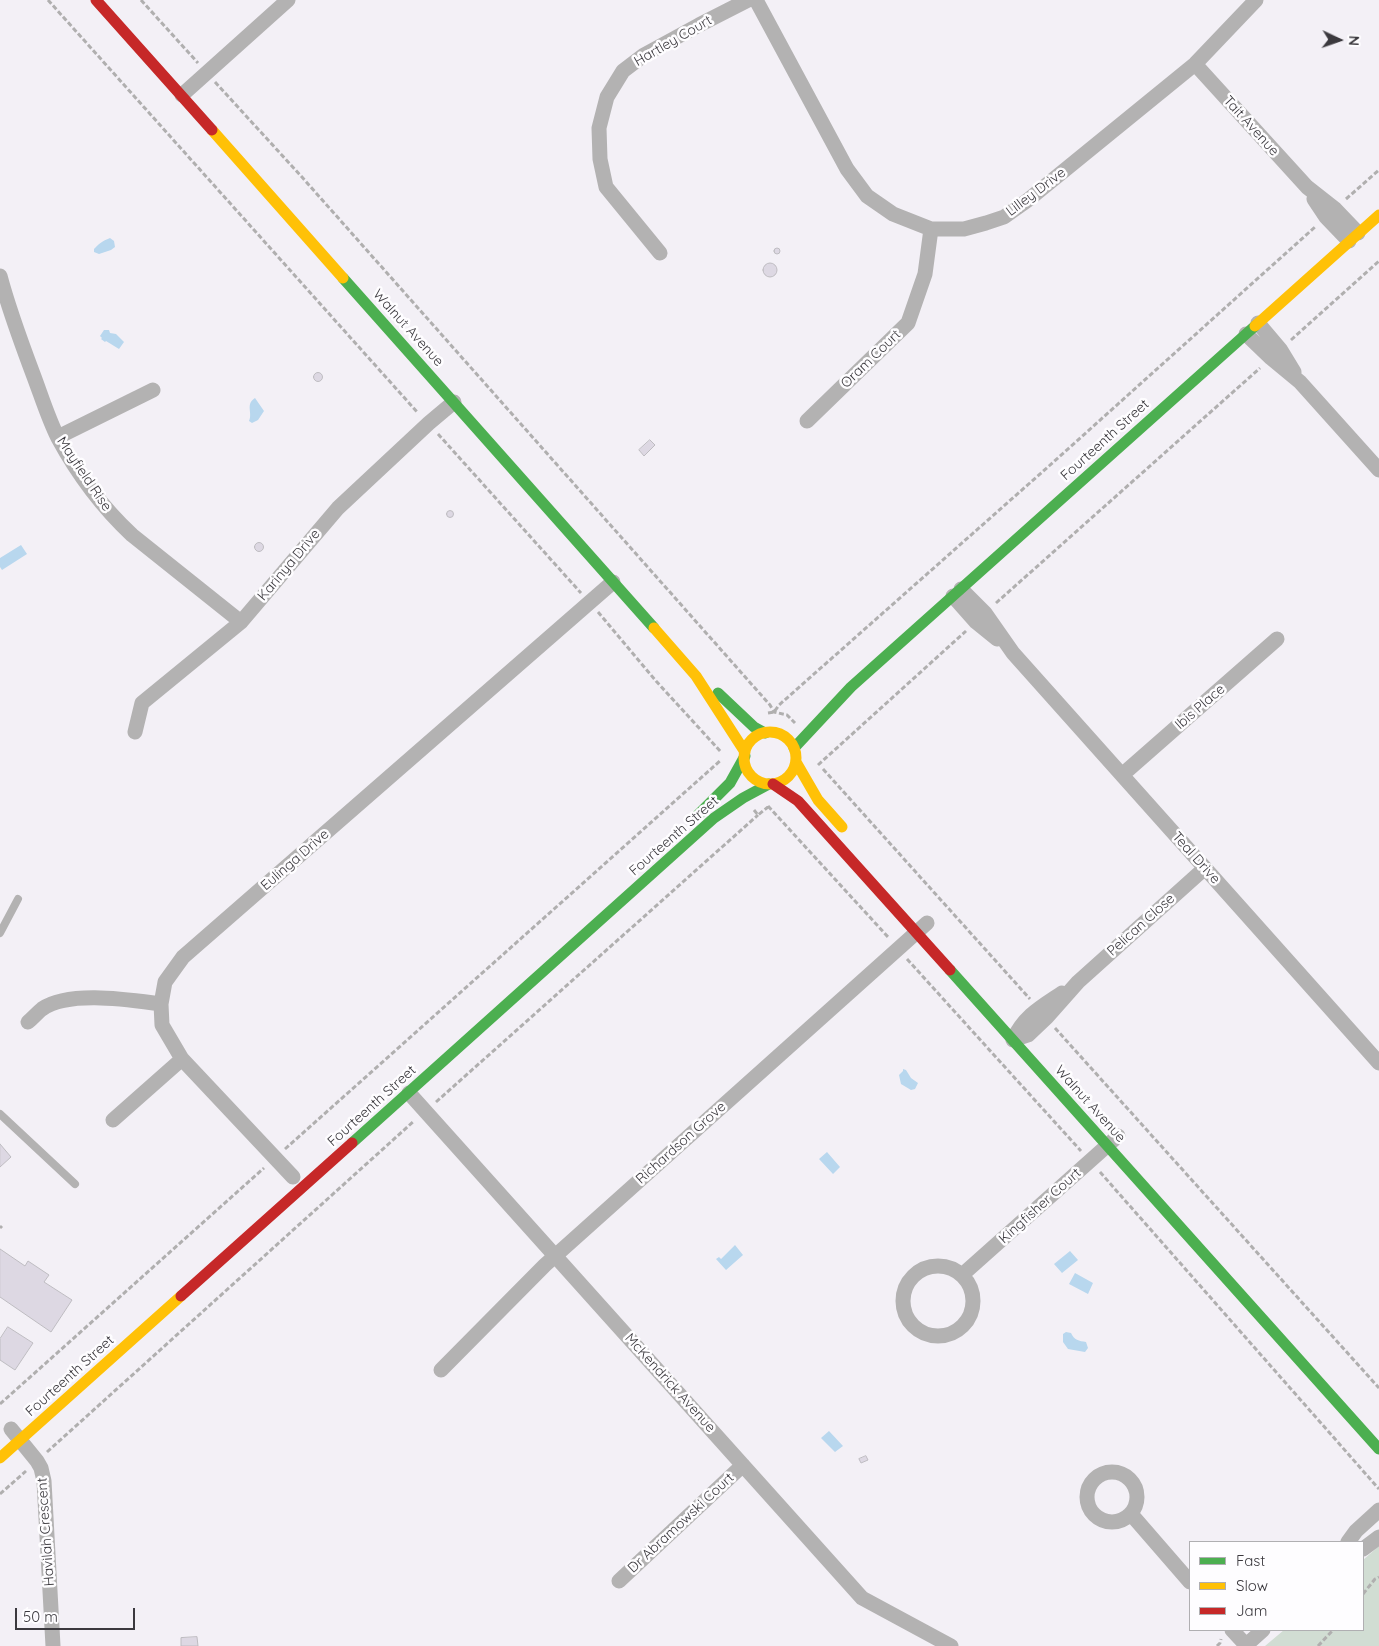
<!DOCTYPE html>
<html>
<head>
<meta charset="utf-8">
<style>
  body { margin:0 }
  #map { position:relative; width:1379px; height:1646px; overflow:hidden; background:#f3f0f6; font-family:Quicksand,sans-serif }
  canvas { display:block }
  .legend { position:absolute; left:1189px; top:1541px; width:175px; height:90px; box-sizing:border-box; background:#fefdff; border:1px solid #b0afb2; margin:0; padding:6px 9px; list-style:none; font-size:15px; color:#3b393e }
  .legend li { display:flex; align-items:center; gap:10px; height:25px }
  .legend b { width:25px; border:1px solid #b0afb2 }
  .north { position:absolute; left:1314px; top:15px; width:50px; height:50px; -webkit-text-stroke:4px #fefdff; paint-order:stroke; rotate:93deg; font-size:14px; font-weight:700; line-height:20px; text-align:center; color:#3b393e }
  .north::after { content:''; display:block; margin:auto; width:18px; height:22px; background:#3b393e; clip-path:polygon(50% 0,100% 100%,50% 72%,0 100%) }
  .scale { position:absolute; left:15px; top:1608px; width:120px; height:22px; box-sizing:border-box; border:2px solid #3b393e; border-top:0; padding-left:6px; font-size:15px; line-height:18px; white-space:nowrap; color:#3b393e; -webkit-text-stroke:4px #fefdff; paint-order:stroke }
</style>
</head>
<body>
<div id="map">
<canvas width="1379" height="1646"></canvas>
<ul class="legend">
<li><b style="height:6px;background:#4caf50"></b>Fast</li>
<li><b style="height:6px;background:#ffc107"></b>Slow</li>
<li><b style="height:6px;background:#c62828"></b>Jam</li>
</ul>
<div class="north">N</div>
<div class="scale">50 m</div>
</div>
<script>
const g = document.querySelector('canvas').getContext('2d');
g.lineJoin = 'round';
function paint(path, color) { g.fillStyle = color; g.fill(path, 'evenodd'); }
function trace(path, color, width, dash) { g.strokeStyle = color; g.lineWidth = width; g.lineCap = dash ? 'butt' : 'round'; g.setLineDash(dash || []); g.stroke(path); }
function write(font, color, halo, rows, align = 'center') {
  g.font = font + ' Quicksand,sans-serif'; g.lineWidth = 5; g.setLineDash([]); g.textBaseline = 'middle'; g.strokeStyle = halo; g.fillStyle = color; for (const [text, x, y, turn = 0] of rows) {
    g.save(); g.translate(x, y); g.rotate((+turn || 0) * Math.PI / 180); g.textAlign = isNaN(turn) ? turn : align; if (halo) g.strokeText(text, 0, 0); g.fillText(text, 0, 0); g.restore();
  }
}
paint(new Path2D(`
  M1379 1546V1646H1265L1284 1630H1363V1560Z`), '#d1ddd3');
paint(new Path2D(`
  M110 238 114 241 115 247 111 250 99 254 94 252V249C99 244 102 241 110 238Z
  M104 330H109L110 333 116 334 124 342 119 349 106 341 105 342 101 339 102 338 100 336Z
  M255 398 264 411 258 420 252 423 249 421C253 413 245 404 255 398Z
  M21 545 27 554 2 570 0 567V558Z
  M903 1069 906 1070 911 1078 918 1083 915 1089 911 1090 901 1084 899 1075 903 1071Z
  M827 1152 840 1167 833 1174 819 1159Z
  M735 1245 743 1255 726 1270 716 1259 719 1257 721 1259Z
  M1070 1251 1078 1260 1062 1273 1054 1264Z
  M1075 1273 1093 1283 1088 1294 1069 1284Z
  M1066 1332 1071 1333C1074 1340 1079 1341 1086 1342L1088 1348 1085 1352 1068 1349 1063 1342V1334Z
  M829 1431 843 1446 835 1452 821 1438Z`), '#b8d7ee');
const building = new Path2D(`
  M774 251a3 3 0 1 1 6 0a3 3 0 1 1-6 0Z
  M763 270a7 7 0 1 1 14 0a7 7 0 1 1-14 0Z
  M313.5 377a4.5 4.5 0 1 1 9 0a4.5 4.5 0 1 1-9 0Z
  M650 440 655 445 644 456 639 450Z
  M446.5 514a3.5 3.5 0 1 1 7 0a3.5 3.5 0 1 1-7 0Z
  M254.5 547a4.5 4.5 0 1 1 9 0a4.5 4.5 0 1 1-9 0Z
  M0 1144 11 1157 0 1167Z
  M0 1249 25 1266 28 1261 49 1275 44 1282 72 1300 51 1332 0 1297Z
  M8 1327 33 1343 15 1370 0 1360V1339Z
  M866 1456 868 1460 861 1463 859 1459Z
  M197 1637 198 1646H181V1638Z`);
paint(building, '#ddd8e3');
trace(building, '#bebcc1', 1);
trace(new Path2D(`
  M48 0 418 413
  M141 0 198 63
  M215 82 301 176 770 705 774 712 787 715 795 723
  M1346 199 1379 170
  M1291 340 1379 261
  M438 434 581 593
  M996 603 1260 368
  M598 612 656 681 721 752
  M768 713 774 712 779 705 1049 466 1315 227
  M818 765 966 631
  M823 769 1030 999
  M768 806 888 937
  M754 810 758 815 768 807
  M907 959 1081 1151
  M1055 1028 1379 1388
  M436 1102 758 815
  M285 1149 721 760
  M1100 1172 1379 1489
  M0 1228 2 1226
  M0 1404 264 1168
  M47 1452 414 1121
  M0 1494 26 1471
  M1363 1594 1375 1579 1379 1577
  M1217 1646 1220 1643 1221 1639
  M1318 1646 1333 1630`), '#b0afaf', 3, [5, 2.5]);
trace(new Path2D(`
  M0 933 18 899
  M0 1114 75 1184`), '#b3b2b2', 8);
trace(new Path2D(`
  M756 0 847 169 867 196 893 214 931 229H964L986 223 1004 217 1028 200 1195 64 1256 0
  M1195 64 1307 187 1335 209 1358 233
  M182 95 288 0
  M1314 199 1326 217 1349 241
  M660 253 606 187 600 159 599 128 607 97 623 71 644 55 699 25 748 0
  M0 276C9 310 21 342 33 374 41 395 48 418 58 438 77 473 102 507 132 535L241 622
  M1258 323 1280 349 1294 372
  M1246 334 1271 358 1300 382 1379 470
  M807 421 908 323 925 274 931 229
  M58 437 153 390
  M961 589 985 613 1013 653 1379 1063
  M953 596 976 622 997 639
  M135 732 142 703 241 622 338 508 429 423 454 402
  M1122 775 1277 639
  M28 1022C33 1018 37 1013 42 1009 69 990 130 1000 161 1004
  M1013 1040 1028 1035 1047 1017 1078 982 1205 868
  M1013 1040C1024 1016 1041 1007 1062 993
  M409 1093 862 1598 951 1646
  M113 1120 182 1059
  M293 1177 182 1059 162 1025 161 1004 165 982 183 957 613 582
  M903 1301a35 35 0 1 1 70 0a35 35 0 1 1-70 0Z
  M962 1275 1118 1136
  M441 1370 545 1265 927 923
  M11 1429 37 1461 41 1468 44 1481 53 1646
  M1087 1497a25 25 0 1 1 50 0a25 25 0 1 1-50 0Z
  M1131 1514 1190 1582
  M1348 1542 1356 1531 1379 1510
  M1363 1549 1379 1537
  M619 1581 743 1465
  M1232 1630 1246 1645
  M1245 1646 1263 1630`), '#b3b2b2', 15);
trace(new Path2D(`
  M343 278 654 628
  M718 693 754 727 765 733
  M794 748 851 687 1255 326
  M696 817 730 783 745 756
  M950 970 1379 1449
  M352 1143 714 818 743 798 769 784`), '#4caf50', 11);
trace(new Path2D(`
  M212 130 343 278
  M1255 326 1379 215
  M654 628 696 676 745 752
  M744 758a26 26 0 1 1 52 0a26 26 0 1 1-52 0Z
  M796 762 818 800 842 827
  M0 1458 181 1296`), '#ffc107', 11);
trace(new Path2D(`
  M96 0 212 130
  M773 784 798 801 950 970
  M181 1296 352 1143`), '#c62828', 11);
write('14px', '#3b393e', '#fefdff', [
  ["Hartley Court",673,41,-30],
  ["Tait Avenue",1251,126,48],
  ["Lilley Drive",1036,192,-37],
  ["Walnut Avenue",408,328,48],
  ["Oram Court",871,359,-44],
  ["Fourteenth Street",1105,440,-42],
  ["Mayfield Rise",84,474,56],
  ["Karinya Drive",289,565,-50],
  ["Ibis Place",1200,707,-41],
  ["Fourteenth Street",674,836,-41],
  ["Teal Drive",1196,858,48],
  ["Eulinga Drive",295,860,-41],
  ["Pelican Close",1141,925,-42],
  ["Walnut Avenue",1090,1104,48],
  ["Fourteenth Street",372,1106,-42],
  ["Richardson Grove",681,1143,-42],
  ["Kingfisher Court",1040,1206,-42],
  ["Fourteenth Street",70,1376,-42],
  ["McKendrick Avenue",670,1383,48],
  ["Dr Abramowski Court",681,1523,-43],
  ["Havilah Crescent",46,1532,-94]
]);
</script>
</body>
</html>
